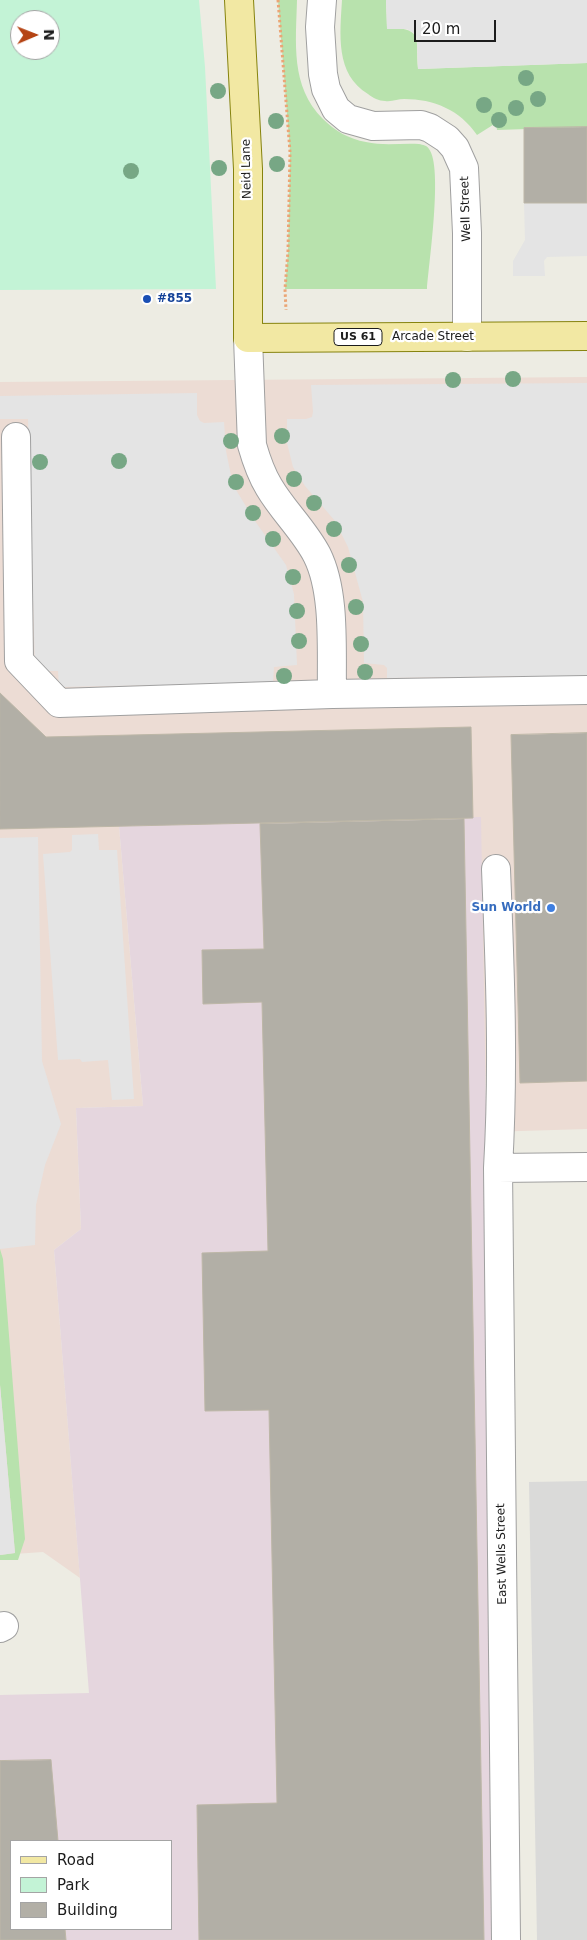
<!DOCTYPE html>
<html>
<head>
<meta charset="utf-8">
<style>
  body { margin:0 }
  #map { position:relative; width:587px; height:1940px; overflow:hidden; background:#edece3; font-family:"DejaVu Sans",sans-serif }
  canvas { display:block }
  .legend { position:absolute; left:10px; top:1840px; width:162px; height:90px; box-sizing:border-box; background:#fff; border:1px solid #a4a4a4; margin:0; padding:6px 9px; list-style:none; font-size:15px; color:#1c1c1c }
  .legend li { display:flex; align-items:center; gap:10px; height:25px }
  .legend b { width:25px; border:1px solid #a4a4a4 }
  .north { position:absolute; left:10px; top:10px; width:50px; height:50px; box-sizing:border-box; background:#fff; border:1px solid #a4a4a4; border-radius:50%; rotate:89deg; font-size:14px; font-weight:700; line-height:20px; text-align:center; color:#1c1c1c }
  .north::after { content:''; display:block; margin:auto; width:18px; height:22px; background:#b54414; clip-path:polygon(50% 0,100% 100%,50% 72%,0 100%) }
  .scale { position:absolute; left:414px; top:20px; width:82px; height:22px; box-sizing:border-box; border:2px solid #1c1c1c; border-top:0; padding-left:6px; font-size:15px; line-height:18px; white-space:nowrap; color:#1c1c1c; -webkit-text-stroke:4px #fff; paint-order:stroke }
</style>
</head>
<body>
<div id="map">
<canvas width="587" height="1940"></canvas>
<ul class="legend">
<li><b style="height:6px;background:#f2e8a3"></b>Road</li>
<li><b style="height:14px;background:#c3f3d6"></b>Park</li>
<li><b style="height:14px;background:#b2afa6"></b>Building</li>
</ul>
<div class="north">N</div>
<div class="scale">20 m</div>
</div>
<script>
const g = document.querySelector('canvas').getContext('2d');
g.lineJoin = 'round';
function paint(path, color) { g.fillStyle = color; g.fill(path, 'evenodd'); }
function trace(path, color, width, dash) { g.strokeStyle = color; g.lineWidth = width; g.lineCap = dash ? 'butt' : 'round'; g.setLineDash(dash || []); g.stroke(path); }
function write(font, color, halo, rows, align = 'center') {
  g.font = font + ' "DejaVu Sans",sans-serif'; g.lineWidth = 4.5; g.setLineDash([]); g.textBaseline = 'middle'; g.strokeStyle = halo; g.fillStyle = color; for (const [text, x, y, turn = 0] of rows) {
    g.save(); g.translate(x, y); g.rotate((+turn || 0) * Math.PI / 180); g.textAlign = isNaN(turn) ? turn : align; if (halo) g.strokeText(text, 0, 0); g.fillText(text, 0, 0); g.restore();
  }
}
paint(new Path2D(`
  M587 1481V1940H537L529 1482Z`), '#dadad9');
paint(new Path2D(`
  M587 377V1129L488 1132 473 818 119 826 143 1106 76 1108 81 1229 54 1250 80 1578 43 1552 0 1555V382Z`), '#ecdcd4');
paint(new Path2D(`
  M481 817 500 1940H0V1695L89 1693 54 1250 81 1229 76 1108 143 1106 119 826ZM11 1841H171V1929H11Z`), '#e5d6de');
paint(new Path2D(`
  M278 0H297C296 43 290 86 323 119 335 131 349 139 366 142 383 146 401 143 419 144 423 145 427 145 429 149 443 167 429 262 427 289H285L288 251 290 152Z
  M342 0H386L387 28C425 27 415 40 418 69L587 63V127L497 130 496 123 477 135C460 110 434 99 404 99 398 99 392 102 385 101 379 101 373 98 368 94 335 74 340 34 342 0Z
  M0 1249 3 1259 25 1539 18 1560H0V1555L15 1553 0 1385Z`), '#b8e2ad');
paint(new Path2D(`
  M0 0H199L205 67 216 289 0 290ZM20 20H50V50H20Z`), '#c3f3d6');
paint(new Path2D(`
  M386 0H587V63L418 69 417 38 414 33 407 29H387Z
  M587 202V256L547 257 544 261 545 276H513V261L525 240 524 203Z
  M587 383V678L523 676 387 678V668L384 665 364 663 363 602 348 547 335 521 305 486 293 467 287 443V419H306L312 417 313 412 311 385Z
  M197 393V415L200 421 204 423 224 422 226 451 233 485 255 521 286 565 294 594 297 665 274 667 273 683 59 687 58 671H35L28 419H0V396Z
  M98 834 99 850H117L134 1099 112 1100 108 1060 82 1062 80 1059 58 1060 43 854 70 852 72 850V835Z
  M38 837 42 1061 61 1124 45 1165 36 1205 35 1245 0 1249V838Z
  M0 1385 15 1553 0 1555Z`), '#e4e4e4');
const building = new Path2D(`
  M587 127V203H524V128Z
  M0 693 46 737 471 727 473 818 0 829Z
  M587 733V1081L520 1083 511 735Z
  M464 819 484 1940H199L197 1805 277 1803 269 1410 205 1411 202 1253 268 1251 262 1002 203 1004 202 950 264 949 260 824Z
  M51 1760 58 1841H11V1929H65L66 1940H0V1761Z`);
paint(building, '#b2afa6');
trace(building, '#bdb7a7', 1);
const minor = new Path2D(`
  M322 0 320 27 323 74 326 89 336 109 348 119 373 126 421 125 430 128 447 139 455 148 464 168 467 233V337
  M248 338 252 445C256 459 261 474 269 487 283 511 304 530 317 555 336 593 331 652 332 694
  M16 437 19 661 59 703 332 694 587 690
  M496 869C500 968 504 1068 498 1168L506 1940
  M498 1168 587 1167
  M0 1628 4 1626`);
const major = new Path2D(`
  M239 0 248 169V338L587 336`);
trace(minor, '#a0a0a0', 30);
trace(major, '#86830e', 30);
trace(new Path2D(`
  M278 0 290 152 288 251 285 289 286 310`), '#eba575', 3, [2.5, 2.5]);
trace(minor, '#fff', 28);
trace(major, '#f2e8a3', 28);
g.fillStyle = '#77a785';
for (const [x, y] of [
  [526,78],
  [218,91],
  [538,99],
  [484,105],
  [516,108],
  [499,120],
  [276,121],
  [277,164],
  [219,168],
  [131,171],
  [513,379],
  [453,380],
  [282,436],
  [231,441],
  [119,461],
  [40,462],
  [294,479],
  [236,482],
  [314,503],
  [253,513],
  [334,529],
  [273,539],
  [349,565],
  [293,577],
  [356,607],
  [297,611],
  [299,641],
  [361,644],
  [365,672],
  [284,676]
]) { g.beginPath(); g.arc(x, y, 8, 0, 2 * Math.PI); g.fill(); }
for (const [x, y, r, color] of [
  [147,299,5,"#1a4fb4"],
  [551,908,5,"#3f7fe0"]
]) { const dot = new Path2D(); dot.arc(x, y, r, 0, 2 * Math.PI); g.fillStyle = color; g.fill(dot); trace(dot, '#fff', 2); }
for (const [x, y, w] of [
  [358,337,48]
]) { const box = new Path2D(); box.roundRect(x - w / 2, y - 8.5, w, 17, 4); g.fillStyle = '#fff'; g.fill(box); trace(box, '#1c1c1c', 1); }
write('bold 11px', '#1c1c1c', null, [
  ["US 61",358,337]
]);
write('12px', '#1c1c1c', '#fff', [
  ["Neid Lane",247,169,-91],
  ["Well Street",466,209,-92],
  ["Arcade Street",433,337],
  ["East Wells Street",502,1554,-91]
]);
write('bold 12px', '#164399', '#fff', [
  ["#855",157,299]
], 'left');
write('bold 12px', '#366cbe', '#fff', [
  ["Sun World",541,908]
], 'right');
</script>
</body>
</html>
